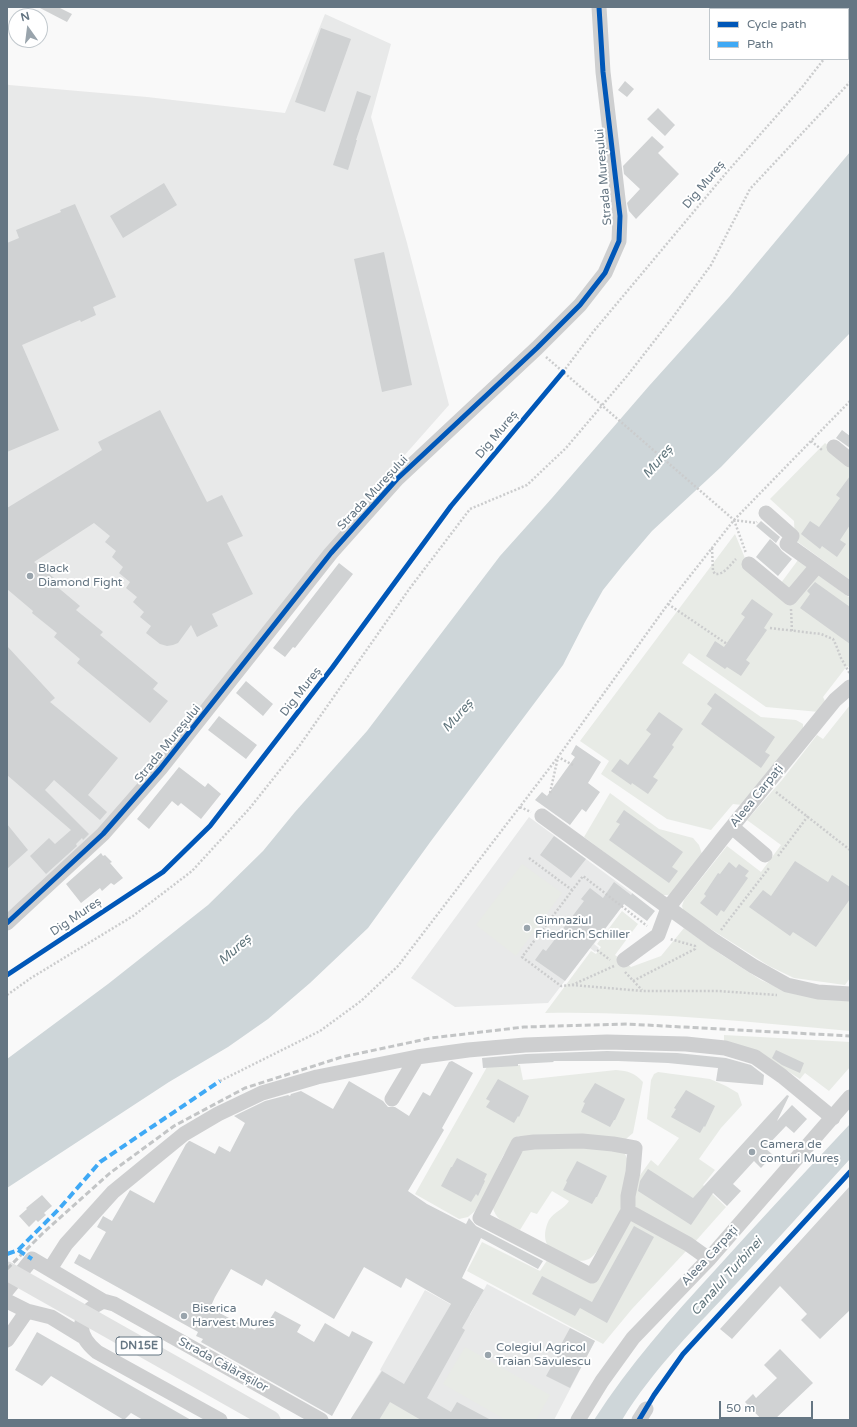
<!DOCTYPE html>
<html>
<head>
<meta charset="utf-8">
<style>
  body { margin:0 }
  #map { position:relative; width:857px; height:1427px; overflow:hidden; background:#f9f9f9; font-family:"Varela Round",sans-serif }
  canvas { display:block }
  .frame { position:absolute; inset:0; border:8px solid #657683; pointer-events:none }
  .legend { position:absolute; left:709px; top:8px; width:140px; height:52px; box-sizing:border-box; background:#fff; border:1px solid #c1c8cd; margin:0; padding:5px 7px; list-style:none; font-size:12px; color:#657683 }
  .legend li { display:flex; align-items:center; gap:8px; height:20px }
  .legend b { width:20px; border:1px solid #c1c8cd }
  .north { position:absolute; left:8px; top:8px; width:40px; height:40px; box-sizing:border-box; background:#fff; border:1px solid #c1c8cd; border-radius:50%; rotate:346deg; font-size:11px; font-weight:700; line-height:16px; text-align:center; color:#657683 }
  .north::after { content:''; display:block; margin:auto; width:14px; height:18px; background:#99a4ac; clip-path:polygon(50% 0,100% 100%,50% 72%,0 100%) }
  .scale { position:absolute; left:719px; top:1401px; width:94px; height:18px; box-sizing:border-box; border:2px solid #657683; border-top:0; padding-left:5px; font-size:12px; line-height:14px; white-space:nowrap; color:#657683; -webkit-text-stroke:3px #fff; paint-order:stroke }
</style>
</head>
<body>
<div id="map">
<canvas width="857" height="1427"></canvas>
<div class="frame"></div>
<ul class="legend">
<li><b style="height:5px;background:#0057b8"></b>Cycle path</li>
<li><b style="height:5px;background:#3fa9f5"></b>Path</li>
</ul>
<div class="north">N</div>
<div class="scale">50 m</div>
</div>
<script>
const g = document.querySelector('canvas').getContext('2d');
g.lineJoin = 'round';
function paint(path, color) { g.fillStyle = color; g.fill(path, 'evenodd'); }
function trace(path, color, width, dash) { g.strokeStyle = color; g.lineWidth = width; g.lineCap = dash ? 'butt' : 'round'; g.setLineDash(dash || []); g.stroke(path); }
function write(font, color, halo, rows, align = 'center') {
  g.font = font + ' "Varela Round",sans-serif'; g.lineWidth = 4; g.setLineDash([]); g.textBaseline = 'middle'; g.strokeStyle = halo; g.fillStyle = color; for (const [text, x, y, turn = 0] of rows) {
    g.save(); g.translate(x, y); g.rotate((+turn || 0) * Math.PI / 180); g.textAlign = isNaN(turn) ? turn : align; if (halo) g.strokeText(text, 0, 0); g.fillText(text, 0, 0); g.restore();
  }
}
paint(new Path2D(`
  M325 14 391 44 371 117 407 243 449 405 403 457 108 823 7 913V84L9 85 147 97 285 113Z
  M529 817 632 893 594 944 599 948 595 952 590 948 548 1003 455 1007 411 978Z
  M487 1284 595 1341 554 1420H350L381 1371 380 1370 425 1290 470 1315Z`), '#e8e9e9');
paint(new Path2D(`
  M825 443 850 463V580L795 540 794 521 770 499Z
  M735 534 747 563 775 591 798 560 850 598V668L847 666 823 697 826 703 819 712 766 707 689 653 682 663 761 717 796 720 803 724V732L742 805 733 804 711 830 667 819 601 774 609 761 580 741Z
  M850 705V978L845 985 794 978 769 966 684 912 682 906 684 900 727 846 761 872 781 845 747 820 782 780 817 735 823 739Z
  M610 793 659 829 693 838 699 845 702 854 674 891 668 895H661L584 837Z
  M522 864 562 893 516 956 476 925Z
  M622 911 638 924 615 955 631 967 661 956 684 928 722 955 761 980 786 991 850 1000V1031C749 1022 647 1011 545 1013L591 951 596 954 601 947 597 944Z
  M724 1035 850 1042V1067L829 1091 805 1073 800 1079 761 1054 724 1041Z
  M520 1065 523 1080 616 1070C628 1071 635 1073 643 1082L633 1133 626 1139 618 1141 530 1139 518 1136 513 1141 503 1156 482 1202 475 1211 468 1217 459 1219 415 1194 487 1067Z
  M658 1072 710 1079 726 1086 738 1093 742 1105 721 1128 699 1159 715 1170 703 1185 726 1207 694 1243 643 1213 635 1206 633 1185 651 1160 658 1166 679 1138 647 1119 651 1080 654 1074Z
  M563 1144 624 1152C626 1156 629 1162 629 1167 630 1177 622 1207 618 1217 615 1226 597 1255 589 1259 577 1264 568 1258 558 1252 555 1251 550 1249 548 1246 543 1238 545 1228 549 1220 554 1212 564 1209 569 1201L552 1191 537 1214 531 1212 520 1230C505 1223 493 1220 492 1201L523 1147Z
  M631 1219 688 1249 632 1309 603 1344 467 1271 482 1242 540 1271 548 1259 594 1283Z
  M465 1347 550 1395 536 1420H506L443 1384Z
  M390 1402 421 1420H379Z`), '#e8ebe6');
paint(new Path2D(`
  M850 152V333L721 467 652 531 623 565 603 590 585 622 563 665 431 841 368 928 310 983 268 1019 228 1047 169 1082 7 1188V1059L108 984 208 905 263 851 295 812 367 731 500 556 552 498 649 386 729 297Z
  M850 1124V1159C812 1201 775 1242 737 1283 697 1326 653 1369 622 1420H594C629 1365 672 1317 716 1269 760 1220 805 1172 850 1124Z`), '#ced6d9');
paint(new Path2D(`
  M38 7H58L72 14 67 22Z
  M321 28 351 39 325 112 295 102Z
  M625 81 634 89 627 97 618 90Z
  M357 91 371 96 356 140H357L348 170 333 165Z
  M658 108 675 125 665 136 647 119Z
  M652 136 664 147 658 153 679 174 636 219 629 211 627 203 640 189 624 174 623 166Z
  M164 183 177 205 123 238 110 216Z
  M75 204 116 297 93 307 96 315 81 322 80 320 22 345 59 430 7 452V243L19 238 16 230 61 212 60 210Z
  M384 252 412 385 382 392 354 259Z
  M160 410 207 502 222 495 243 536 227 543 253 594 212 614 218 626 197 637 191 625 178 643 173 645 167 646 160 644 146 633 151 626 140 617 144 612 133 602 137 597 126 588 130 582 119 573 123 567 112 557 116 551 105 542 110 536 94 523 34 562 58 581 55 585 80 606 76 610 103 632 100 635 158 683 153 689 168 701 150 723 77 663 80 659 54 637 57 633 32 613 33 611 7 589V508L102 450 98 442Z
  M842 430 850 436V448L836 438Z
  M850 476V525L840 540 846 544 837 557 822 546 820 549 801 534 810 521 819 527 840 498 836 495Z
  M761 521 780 537 776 543 756 526Z
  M770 539 778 546 782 551 792 559 778 576 756 557Z
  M339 563 353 574 295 648 293 647 285 657 273 648Z
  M815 582 850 607V644L800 608 810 594 807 591Z
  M752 599 773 614 764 628 767 630 746 660 750 663 741 676 727 667 725 669 706 656 715 641 724 647 745 617 741 614Z
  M7 646 55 698 50 702 118 758 88 795 107 812 100 820 54 780 45 790 89 834 83 840 82 838 76 844 77 846 46 874 30 856 49 838 55 844 71 830 7 775Z
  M246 681 273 704 263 716 236 693Z
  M715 693 775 737 765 752 770 755 761 768 701 724 712 708 707 704Z
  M659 712 683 729 672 745 674 747 653 777 658 780 648 794 632 783 631 785 611 771 620 759 628 765 651 734 646 730Z
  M219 716 257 745 246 759 208 730Z
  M576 745 601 762 588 783 600 792 586 812 582 809 570 825 535 800 542 792 547 796 575 757 571 754Z
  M179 767 205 787 208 783 221 794 201 819 181 803 178 806 172 801 149 829 137 819Z
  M624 810 683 852 672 867 678 871 669 883 609 840 620 824 616 822Z
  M7 824 28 850 7 869Z
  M554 836 586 859 571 878 540 855Z
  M101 853 103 856 105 855 112 862 110 863 123 878 114 885 111 883 102 891 100 888 81 903 66 884Z
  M795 861 828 882 832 875 850 887V899L816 947 793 932 790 936 749 907 763 890 771 896Z
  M729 862 736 868 739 864 749 871 745 876 748 878 724 912 721 910 717 916 700 903 706 896 704 894 718 873 720 874Z
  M614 882 631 895 632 893 655 911 647 921 624 904 565 981 535 960 543 949 546 951 584 901 581 899 590 888 603 898Z
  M776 1050 804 1063 800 1073 782 1065 772 1058Z
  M607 1051 677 1053 726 1058 751 1065 764 1075 763 1085 716 1081 718 1068 668 1063 618 1061H553L554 1062 518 1064V1066L483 1068 482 1058 526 1054Z
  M452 1061 473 1073 442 1128 444 1130 408 1191 427 1204 466 1224 469 1218 476 1226 543 1261 538 1269 481 1238 462 1278 484 1290 462 1328 465 1330 427 1398 451 1412 457 1402 491 1420H421L390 1402 379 1420H350L382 1371 404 1384 451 1304 406 1278 401 1288 364 1267 334 1319 266 1279 262 1286 231 1269 215 1297 210 1308 250 1329 251 1328 255 1330 261 1318 268 1322 275 1311 301 1325 297 1332 314 1342 325 1323 349 1337 352 1331 373 1342 332 1416 201 1342 203 1339 196 1336 198 1332 74 1263 79 1254 90 1260 106 1232 97 1227 102 1218 103 1216 112 1221 130 1190 154 1203 186 1144 189 1141H190L215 1154 219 1146 230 1152 245 1123 234 1116 265 1101 288 1095 290 1096 291 1094 301 1091 333 1109 349 1081 383 1101 388 1107H395L409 1116 423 1092 430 1096 449 1062Z
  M498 1079 529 1096 519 1117 518 1116 514 1123 486 1107 490 1101 486 1099Z
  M595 1083 625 1099 615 1120H614L610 1127 581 1112 585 1103 583 1102Z
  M686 1090 715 1106 705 1127 704 1126 700 1133 671 1117 676 1109 674 1108Z
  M787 1095 789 1096 777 1121 792 1105 807 1119 794 1133 786 1126 765 1148 773 1155 761 1168 754 1161 733 1184 741 1191 727 1206 713 1193 691 1225 638 1191 640 1181 648 1169 693 1198Z
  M457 1158 487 1174 484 1180 485 1181 478 1196 476 1194 471 1202 441 1186 451 1167H452Z
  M577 1161 607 1176 597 1197H596L592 1204 563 1190 567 1182 566 1181Z
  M850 1186V1310L820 1339 801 1320 807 1314 780 1286 732 1339 720 1329Z
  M42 1195 52 1206 44 1213 46 1215 38 1222 36 1220 29 1227 19 1216 27 1209 26 1208Z
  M634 1226 654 1237 607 1323 580 1308 575 1316 532 1294 542 1276 592 1302Z
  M570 1328 595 1341 570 1388 546 1376 560 1351 558 1350Z
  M37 1332 191 1420H143L131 1413 124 1420 51 1376 42 1386 15 1370Z
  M780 1349 813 1383 774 1420H762L745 1402 753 1394 756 1398 777 1378 764 1365Z`), '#d0d2d3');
trace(new Path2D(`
  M848 29 850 26
  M546 357 734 520 756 523 757 522
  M811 441 822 450
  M734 520 746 553
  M712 548 713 571 715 574C724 575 730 565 736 559
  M668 604 727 644
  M791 609 792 631
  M770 628 821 634 833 639 836 645 841 658 850 674
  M776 792 850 850
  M550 793 558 757 573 765
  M520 807 531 812
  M778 856 808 816
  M529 858 572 890
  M721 930 769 868
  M597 950 610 960
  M614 966 572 985 561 986 522 957 583 876 647 926
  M625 972 642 990
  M7 975 163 872 210 826 332 668 451 506 563 372 593 332 727 172 803 86 824 59
  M633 981 695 949V946L670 939
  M572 985 643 991H718L777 995
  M7 995 31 978 133 916 192 871 249 809 300 745 410 588 470 509 527 485 566 448 627 376 673 317 711 265 750 189 850 82
  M220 1081 320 1031 361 1001 398 966 558 757 668 604 734 520 850 401`), '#cbcccd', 2.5, [2, 2]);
trace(new Path2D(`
  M834 447 850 460
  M766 513 792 536 787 544 850 589
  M749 564 790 598 817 566
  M542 816 713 940 753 966 787 985 818 992 850 994
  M732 827 765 855
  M7 923 103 834 160 769 331 553 397 479 537 348 580 305 605 273 619 241 620 216 603 72 599 7
  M624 960 658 935 668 908 722 839 835 700 850 687
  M392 1099 417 1057
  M582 1141 613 1144 635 1148 633 1172 628 1196V1211L592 1276 480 1218 518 1144 534 1142Z
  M628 1211 688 1244 709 1259
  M50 1269 66 1244 113 1192 184 1134 218 1114 262 1093 317 1077 417 1057 468 1050 525 1045 607 1042 686 1044 725 1048 755 1057 782 1076 833 1118
  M7 1290 32 1259 103 1301
  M7 1301 27 1311 51 1317 82 1336
  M7 1340 27 1311
  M220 1420 97 1352C74 1333 77 1314 103 1301L114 1304 321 1420
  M578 1420 602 1381 633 1338 709 1259 850 1097
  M639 1420 646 1409`), '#cecfd0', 15);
trace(new Path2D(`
  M7 1271 271 1420`), '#e1e2e2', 19);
trace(new Path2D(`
  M7 1269 43 1233 110 1173 174 1126 245 1088 342 1057 431 1038 524 1027 627 1024 850 1036`), '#c3c5c6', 3, [6, 3]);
trace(new Path2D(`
  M18 1250 32 1259
  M7 1254 18 1250 59 1209 100 1162 220 1081`), '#3fa9f5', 4, [8, 4]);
trace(new Path2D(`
  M7 923 103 834 160 769 331 553 397 479 537 348 580 305 605 273 619 241 620 216 603 72 599 7
  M7 975 163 872 210 826 332 668 451 506 563 372
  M639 1420 654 1395 683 1354 850 1172`), '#0057b8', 5);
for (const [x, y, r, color] of [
  [30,576,4,"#99a4ac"],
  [527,928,4,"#99a4ac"],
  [752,1152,4,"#99a4ac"],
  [184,1316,4,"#99a4ac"],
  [488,1355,4,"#99a4ac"]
]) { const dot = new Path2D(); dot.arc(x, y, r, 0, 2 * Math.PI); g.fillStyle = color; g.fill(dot); trace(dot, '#fff', 1.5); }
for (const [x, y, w] of [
  [139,1346,46]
]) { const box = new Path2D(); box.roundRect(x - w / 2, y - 9, w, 18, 3); g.fillStyle = '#fff'; g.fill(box); trace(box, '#657683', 1); }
write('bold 11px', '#657683', null, [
  ["DN15E",139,1346]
]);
write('12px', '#657683', '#fff', [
  ["Strada Mureșului",604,177,-95],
  ["Dig Mureș",704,185,-50],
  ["Dig Mureș",497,435,-50],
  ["Strada Mureșului",373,493,-47],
  ["Dig Mureș",301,692,-52],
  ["Strada Mureșului",168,744,-51],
  ["Aleea Carpați",757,796,-51],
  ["Dig Mureș",76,917,-34],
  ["Aleea Carpați",710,1256,-47],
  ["Strada Călărașilor",223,1365,29]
]);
write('12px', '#657683', '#fff', [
  ["Black",38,569],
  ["Diamond Fight",38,583],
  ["Gimnaziul",535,921],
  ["Friedrich Schiller",535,935],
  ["Camera de",760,1145],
  ["conturi Mureș",760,1159],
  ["Biserica",192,1309],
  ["Harvest Mures",192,1323],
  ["Colegiul Agricol",496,1348],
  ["Traian Săvulescu",496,1362]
], 'left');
write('italic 13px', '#60757c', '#fff', [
  ["Mureș",658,462,-50],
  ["Mureș",458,716,-48],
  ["Mureș",235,950,-41],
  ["Canalul Turbinei",727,1277,-48]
]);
</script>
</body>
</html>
